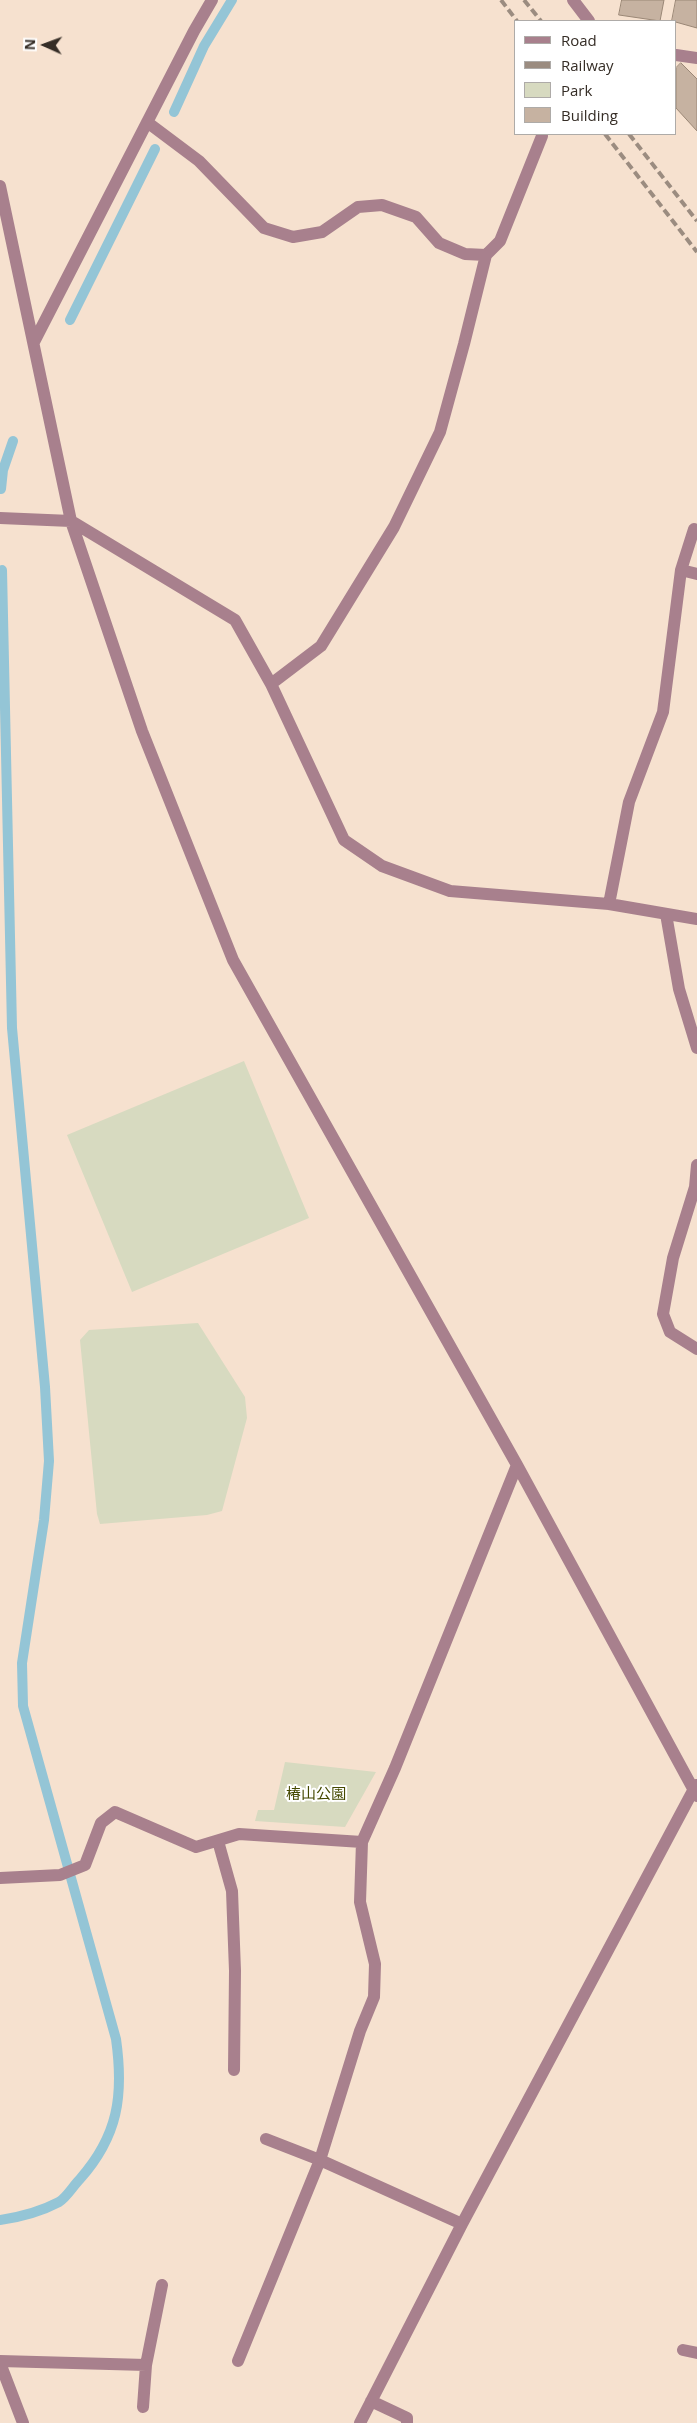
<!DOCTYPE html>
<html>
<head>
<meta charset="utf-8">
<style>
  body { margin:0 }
  #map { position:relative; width:697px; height:2423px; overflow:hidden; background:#f6e1cf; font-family:"Open Sans",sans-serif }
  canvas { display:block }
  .legend { position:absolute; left:514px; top:20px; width:162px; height:115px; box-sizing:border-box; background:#fff; border:1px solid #aeaba8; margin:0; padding:6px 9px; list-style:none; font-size:15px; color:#352d26 }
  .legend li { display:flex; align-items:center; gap:10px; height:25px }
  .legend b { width:25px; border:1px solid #aeaba8 }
  .north { position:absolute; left:20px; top:20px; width:50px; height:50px; -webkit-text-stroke:4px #fff; paint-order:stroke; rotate:272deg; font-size:14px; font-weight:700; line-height:20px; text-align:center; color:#352d26 }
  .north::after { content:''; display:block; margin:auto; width:18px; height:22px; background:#352d26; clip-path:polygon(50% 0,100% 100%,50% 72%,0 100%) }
</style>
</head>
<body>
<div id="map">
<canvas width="697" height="2423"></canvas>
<ul class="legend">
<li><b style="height:6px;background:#a8808d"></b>Road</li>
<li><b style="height:6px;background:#9b8c80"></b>Railway</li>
<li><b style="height:14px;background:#d7dac0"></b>Park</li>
<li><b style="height:14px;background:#c6b2a1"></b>Building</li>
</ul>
<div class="north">N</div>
</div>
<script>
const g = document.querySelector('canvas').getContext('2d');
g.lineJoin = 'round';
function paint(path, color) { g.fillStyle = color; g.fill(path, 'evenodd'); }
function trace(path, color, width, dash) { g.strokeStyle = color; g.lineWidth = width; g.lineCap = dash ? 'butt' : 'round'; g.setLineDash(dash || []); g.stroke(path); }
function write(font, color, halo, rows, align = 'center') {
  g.font = font + ' "Open Sans","Noto Sans JP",sans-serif'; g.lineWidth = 4; g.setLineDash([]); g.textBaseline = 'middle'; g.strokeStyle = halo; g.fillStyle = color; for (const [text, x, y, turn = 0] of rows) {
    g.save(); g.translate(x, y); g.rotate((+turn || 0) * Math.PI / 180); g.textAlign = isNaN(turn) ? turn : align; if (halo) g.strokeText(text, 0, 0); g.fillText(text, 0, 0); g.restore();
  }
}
paint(new Path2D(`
  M244 1061 309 1218 132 1292 67 1135Z
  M198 1323 245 1397 247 1418 222 1511 207 1515 100 1524 97 1514 80 1340 89 1330Z
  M285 1762 376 1772 345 1827 255 1821 258 1810H274Z`), '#d7dac0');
trace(new Path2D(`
  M174 112 204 46 232 0
  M70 320 155 149
  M1 489 3 470 13 441
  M0 2220C21 2217 40 2212 59 2202 67 2197 73 2186 80 2179 118 2136 124 2096 116 2039L23 1706 22 1663 44 1520 49 1461 45 1387 12 1028 2 570`), '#94c5d6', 10);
const building = new Path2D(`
  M622 0H664L660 21 619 15Z
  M676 0H697V28L672 21Z
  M681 63 697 79V131L676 108V68Z`);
paint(building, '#c6b2a1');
trace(building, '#9a8776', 1);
trace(new Path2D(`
  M573 0 589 21
  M676 55 697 58
  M147 122 199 161 264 228 293 237 322 232 358 207 382 205 416 217 439 243 465 254 486 255 500 241 542 136
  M0 186 71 521 142 731 233 960 517 1465 697 1796
  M34 342 194 31 212 0
  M0 518 71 521 235 620 271 684 344 840 382 866 450 891 609 904 697 919
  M681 570 697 574
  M271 684 321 646 394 527 440 432 464 344 486 255
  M609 904 629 802 663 712 681 570 694 529
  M666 914 679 989 697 1048
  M697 1165 695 1187 673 1258 663 1314 670 1332 697 1349
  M218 1841 232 1891 235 1971 234 2070
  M0 1878 60 1875 85 1865 101 1823 115 1812 196 1847 239 1834 362 1842
  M266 2139 320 2160 462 2224
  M683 2350 697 2353
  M0 2361 146 2365 162 2285
  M238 2361 320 2160 360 2031 374 1997 375 1964 360 1902 362 1842 395 1768 517 1465
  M0 2363 23 2423
  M371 2401 407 2418V2423
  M143 2407 146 2365
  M360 2423 462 2224 696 1785`), '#a8808d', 12);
trace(new Path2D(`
  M501 0 517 21
  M524 0 541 21
  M605 134 697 252
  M629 134 697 221`), '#9b8c80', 4, [8, 4]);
write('15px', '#454900', '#fff', [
  ["椿山公園",316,1795]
]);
</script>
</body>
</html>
